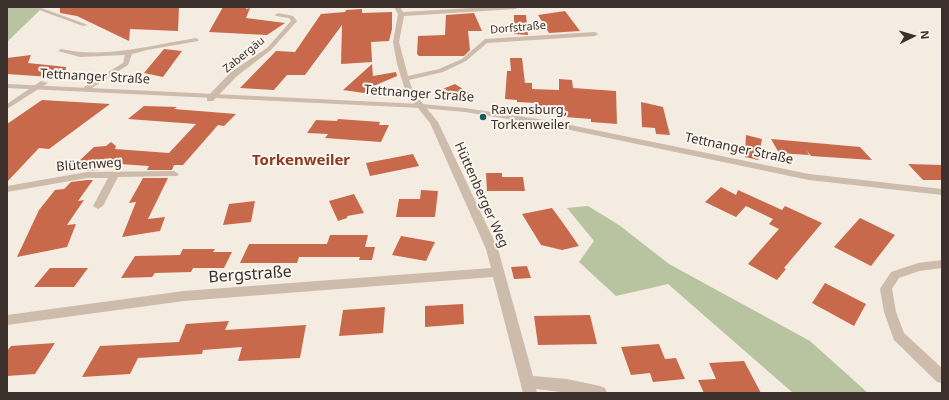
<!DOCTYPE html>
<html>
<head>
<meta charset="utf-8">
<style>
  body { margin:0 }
  #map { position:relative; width:949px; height:400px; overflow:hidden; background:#f4ebe1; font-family:"Noto Sans",sans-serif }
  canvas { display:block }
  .frame { position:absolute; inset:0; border:8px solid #3b302b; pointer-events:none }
  .north { position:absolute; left:893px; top:16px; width:40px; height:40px; -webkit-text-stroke:3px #fbf5ee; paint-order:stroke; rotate:85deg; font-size:11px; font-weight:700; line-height:16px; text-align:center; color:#3b302b }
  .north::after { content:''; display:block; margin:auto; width:14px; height:18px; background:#3b302b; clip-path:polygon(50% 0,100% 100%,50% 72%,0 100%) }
</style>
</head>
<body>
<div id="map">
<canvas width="949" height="400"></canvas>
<div class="frame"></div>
<div class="north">N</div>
</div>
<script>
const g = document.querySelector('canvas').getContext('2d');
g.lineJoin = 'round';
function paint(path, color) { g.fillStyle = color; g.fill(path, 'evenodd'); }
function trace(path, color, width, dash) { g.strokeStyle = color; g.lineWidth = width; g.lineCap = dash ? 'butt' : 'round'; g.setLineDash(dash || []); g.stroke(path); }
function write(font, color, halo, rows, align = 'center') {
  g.font = font + ' "Noto Sans",sans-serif'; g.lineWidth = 4; g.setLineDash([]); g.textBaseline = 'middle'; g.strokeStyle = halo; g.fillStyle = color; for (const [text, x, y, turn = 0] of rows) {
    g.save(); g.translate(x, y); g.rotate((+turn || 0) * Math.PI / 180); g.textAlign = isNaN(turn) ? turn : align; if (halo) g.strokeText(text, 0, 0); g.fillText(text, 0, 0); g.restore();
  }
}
paint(new Path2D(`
  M7 7H34L40 10 7 42Z
  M588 206 619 225 669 264 810 341 868 393H793L668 284 616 296 579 262 594 241 567 208Z`), '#b8c4a0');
paint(new Path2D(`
  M60 7H179L178 31 130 29 129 41 77 16 60 13Z
  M223 7H246V9L250 8 246 18 285 23 267 35 209 32Z
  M362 9V13L392 12V29L389 41 371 42 372 62 341 64 342 25 305 75H287L274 90 240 88 276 51 295 52 321 14 345 12 346 10Z
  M565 11 580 31 549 33 538 15Z
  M474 13 482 31H468L470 50 464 56H419L417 54 418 36 445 35 446 15Z
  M514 15H526L528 35 514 34Z
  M164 49 182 51 163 77 144 73Z
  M31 55 28 63 66 67 65 78 7 74V58Z
  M510 58H522L525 83H532V89L559 90V79L572 80 573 88 616 91 617 124 591 122V119L565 117V114L537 112V103L517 102V100L505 99 507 71H511Z
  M372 64 373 76 396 72 397 76 369 88 364 93 343 90Z
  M455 84 469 93 453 99 440 90Z
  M42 100 110 104 49 149 39 148 7 182V124Z
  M641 102 663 107 670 135 656 134 655 128 642 127Z
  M144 106 177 107 174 109 236 114 224 126 218 125 183 165H174L172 170H147L149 166 105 163 99 170 82 171 92 161H79L94 147 106 146 111 142 116 146 115 149 169 153 196 124 128 119Z
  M338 119 380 122 379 125H389L381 142 325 138 328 134 307 133 316 120 337 121Z
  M746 135 762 139 758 160 745 157Z
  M771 139 860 147 872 160 811 156 807 151 809 155 779 153Z
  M413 154 419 166 370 176 366 163Z
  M908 164 942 165V180H923Z
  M486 173H502V177H523L525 191H487Z
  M143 178H168L148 219 165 217 160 231 122 237 136 202 129 203Z
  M87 180H93L78 201 84 200 67 225 76 224 67 247 17 257 39 210 55 190 64 189 71 182Z
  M721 187 736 195 738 190 782 210 785 206 822 223 784 268 786 269 777 280 748 264 779 229 769 224 773 219 746 206 736 217 705 202Z
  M421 190 438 191 435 217H396L399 199H420Z
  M354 194 364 213 347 216V218L338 221 329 201Z
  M255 201 251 222 223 225 229 204Z
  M552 208 563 223 579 246 562 250 541 245 522 214Z
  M860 218 895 235 871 266 834 247Z
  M330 235H368L365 247H375L372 260H359L360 257H299L297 263H240L249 244H327Z
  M401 236 435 242 426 261 392 255Z
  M183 249H215L213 252H232L224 268H193L191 272 155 273 152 277 121 278 135 256 180 255Z
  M527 266 531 278 514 279 511 267Z
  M50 268H88L74 287H34Z
  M825 283 866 304 854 326 812 303Z
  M463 304 464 324 425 327V306Z
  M385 307 383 333 339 336 343 310Z
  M590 315 597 344 538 345 534 316Z
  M229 321 225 330 306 325 300 358 238 361 242 347 203 350 202 354 138 358 130 374 82 377 100 346 179 342 186 324Z
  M55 343 35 374 7 376V351L11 346Z
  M659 344 665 359 676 358 685 379 653 382 650 373 631 375 621 347Z
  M744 361 761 393H704L698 380 716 379 709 363Z`), '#c8694b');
paint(new Path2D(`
  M31 7H39L88 25 83 26Z
  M394 7H400L403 12 489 7H519L516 9 404 16 399 42 408 76 439 69 462 59 485 39 595 32 598 34 595 36 487 43 466 61 443 72 409 80 414 93 438 122 498 249 533 376 567 379 600 386 605 388 607 393H569L536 389 537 393H523L493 277 184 301 7 325V315L184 291 491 268 486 249 430 123 406 93 397 64 393 42 398 14Z
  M278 13 293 16 297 21 271 50 237 76 213 101H207V97L231 72 267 48 291 21 289 18 276 16 275 15Z
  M196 38 199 40 198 41 147 50 132 54 128 65 87 91H84V87L123 63 125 55 80 57 58 51 61 49C106 59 151 45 196 38Z
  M41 81 48 83 7 109V104Z
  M174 171 179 174 177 176 118 177 103 206 98 209 93 206 108 178H87L7 192V186L87 172Z
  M942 260V268L919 271 899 278 892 289 896 312 904 333 942 368V383L937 382 894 340 884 312 880 289 891 272 918 263Z`), '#cdbbac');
paint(new Path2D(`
  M7 84 421 104 465 108 551 121 809 174 942 189V195L809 180 551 126 465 112 421 108 7 88Z`), '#cdbbac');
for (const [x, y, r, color] of [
  [483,117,4,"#1f5a5e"]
]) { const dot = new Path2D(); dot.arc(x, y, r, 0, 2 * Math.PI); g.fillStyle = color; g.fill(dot); trace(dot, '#fbf5ee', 1.5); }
write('11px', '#3b302b', '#fbf5ee', [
  ["Dorfstraße",518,28,-5],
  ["Zabergäu",244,55,-39]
]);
write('13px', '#3b302b', '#fbf5ee', [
  ["Tettnanger Straße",95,77,3],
  ["Tettnanger Straße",419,94,4],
  ["Tettnanger Straße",739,149,12],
  ["Blütenweg",89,165,-4],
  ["Hüttenberger Weg",481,195,66]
]);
write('13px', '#3b302b', '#fbf5ee', [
  ["Ravensburg,",491,110],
  ["Torkenweiler",491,125]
], 'left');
write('bold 15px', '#8c3b22', '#fbf5ee', [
  ["Torkenweiler",301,161]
]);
write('16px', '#3b302b', '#fbf5ee', [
  ["Bergstraße",250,275,-4]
]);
</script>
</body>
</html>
